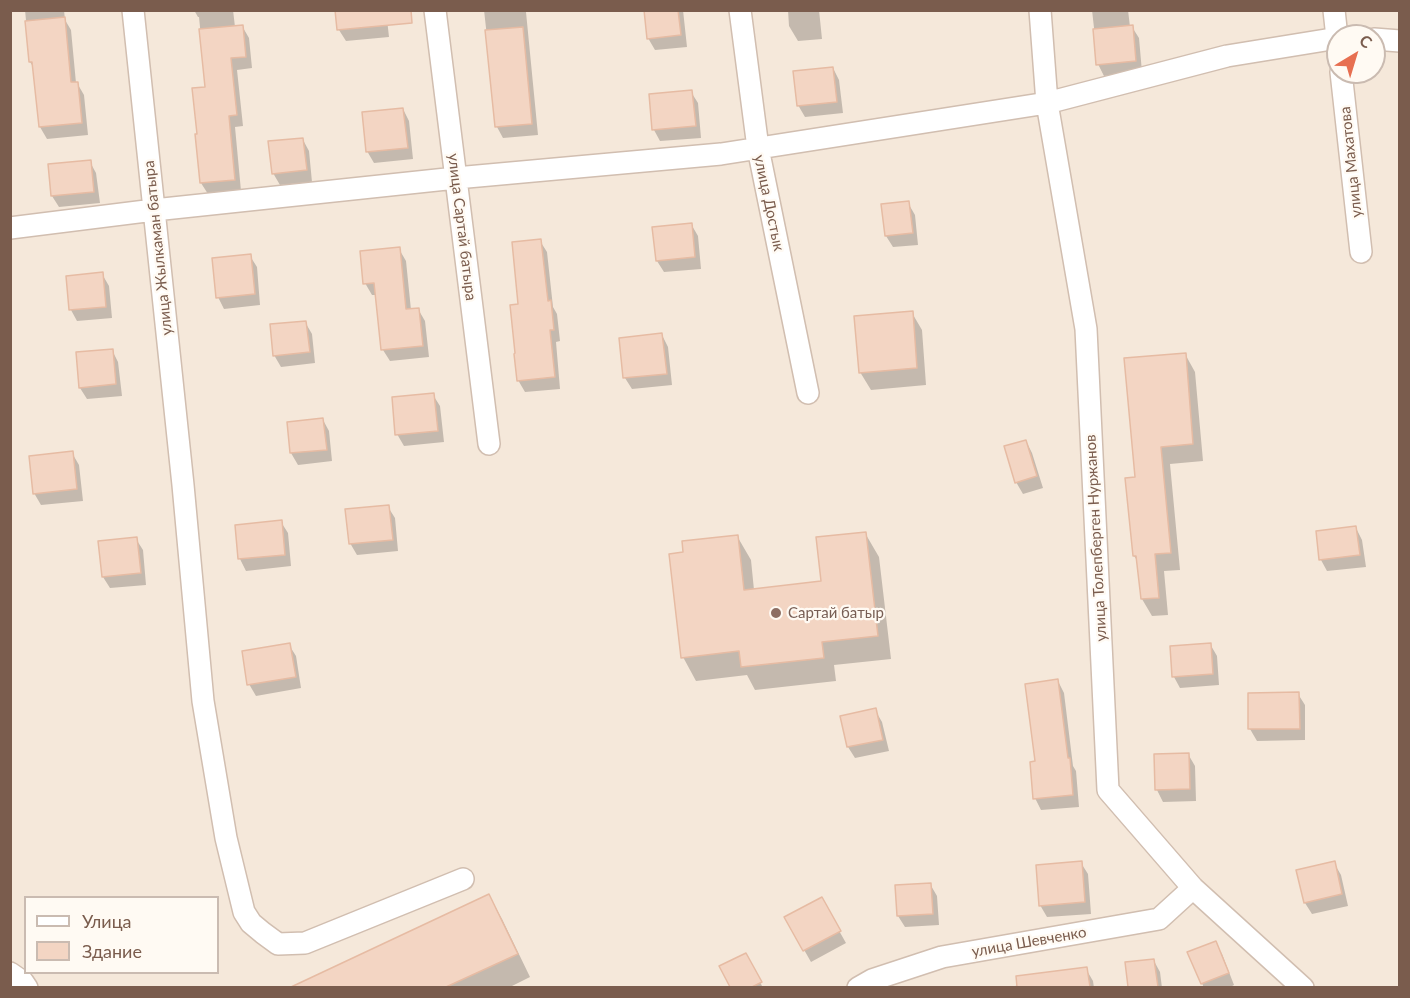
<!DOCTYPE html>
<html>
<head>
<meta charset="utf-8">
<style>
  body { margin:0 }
  #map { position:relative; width:1410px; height:998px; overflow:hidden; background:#fdf6ec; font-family:Lato,sans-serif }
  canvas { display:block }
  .frame { position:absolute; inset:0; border:12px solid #7a5c4d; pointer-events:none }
  .legend { position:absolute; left:24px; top:896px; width:195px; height:78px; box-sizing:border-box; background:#fffaf3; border:2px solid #cabbb1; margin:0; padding:8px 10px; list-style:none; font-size:18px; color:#7a5c4d }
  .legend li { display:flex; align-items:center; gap:12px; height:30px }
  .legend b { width:30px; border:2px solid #cabbb1 }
  .north { position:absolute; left:1326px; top:24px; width:60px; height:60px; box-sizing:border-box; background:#fffaf3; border:2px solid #cabbb1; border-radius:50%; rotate:38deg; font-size:16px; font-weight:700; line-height:24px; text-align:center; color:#7a5c4d }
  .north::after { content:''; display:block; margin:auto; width:21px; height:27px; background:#e76f51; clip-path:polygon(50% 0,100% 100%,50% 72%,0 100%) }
</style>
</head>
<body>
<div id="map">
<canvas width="1410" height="998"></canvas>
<div class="frame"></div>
<ul class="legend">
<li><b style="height:8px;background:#fff"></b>Улица</li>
<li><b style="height:16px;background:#f3d5c3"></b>Здание</li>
</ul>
<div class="north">С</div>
</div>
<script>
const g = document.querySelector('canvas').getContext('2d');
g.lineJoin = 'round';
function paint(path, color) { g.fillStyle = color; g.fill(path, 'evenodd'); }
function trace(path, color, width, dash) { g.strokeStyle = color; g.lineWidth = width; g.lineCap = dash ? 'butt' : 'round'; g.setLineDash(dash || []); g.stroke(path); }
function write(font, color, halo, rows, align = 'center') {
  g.font = font + ' Lato,sans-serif'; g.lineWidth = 4.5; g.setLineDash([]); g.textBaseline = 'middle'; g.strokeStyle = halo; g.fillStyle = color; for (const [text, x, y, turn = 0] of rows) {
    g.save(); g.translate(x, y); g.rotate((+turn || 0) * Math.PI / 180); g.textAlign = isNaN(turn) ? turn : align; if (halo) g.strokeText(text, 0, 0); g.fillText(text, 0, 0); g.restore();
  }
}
paint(new Path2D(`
  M11 11H1399V987H11ZM1338 36H1374V72H1338ZM26 898H218V972H26Z`), '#f5e8da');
paint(new Path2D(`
  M25 10H64L65 20 71 30 76 83H77L84 95 88 135 47 139 40 127 34 68 30 62Z
  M194 10H233L235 27 242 26 249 38 252 68 237 70 243 126 235 127 241 191 208 194 201 183 199 135 206 88 199 17H198Z
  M337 10H386L389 37 346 41 339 30Z
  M484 10H534L526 12 538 135 503 138 497 127Z
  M646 10H683L687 47 655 50 648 38Z
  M788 10H819L822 39 798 41 789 26Z
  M1092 10H1128L1130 27H1132L1139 38 1142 72 1104 76 1098 64Z
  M833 68 839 80 843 113 805 117 798 105Z
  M691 92 698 103 701 138 660 141 654 130Z
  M403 109 409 121 413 159 374 163 367 151Z
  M303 140 309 151 312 182 280 185 273 173Z
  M90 162 96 173 100 203 59 207 52 196Z
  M908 203 915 215 918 245 893 247 886 236Z
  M691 224 698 236 701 269 664 272 657 261Z
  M540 241 547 252 553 307 557 314 560 341 556 342 560 389 525 392 518 380 520 305Z
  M399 249 406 261 411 310 418 309 425 321 429 357 390 361 383 350 377 295H372L365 283Z
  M250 256 257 267 260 305 224 309 218 297Z
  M102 274 109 286 112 318 77 321 71 310Z
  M912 313 922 330 926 385 871 390 860 372Z
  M305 322 312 334 315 363 281 367 274 355Z
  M662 335 668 347 672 385 632 389 625 378Z
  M112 350 118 362 122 396 87 399 80 388Z
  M1185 354 1195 372 1203 461 1170 464 1180 570 1164 571 1168 615 1152 616 1142 599 1139 563 1134 556 1136 479Z
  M433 395 440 406 444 442 404 446 397 434Z
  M323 420 329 431 332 461 298 465 291 453Z
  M1026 441 1032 453 1043 488 1023 494 1016 482Z
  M72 453 79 465 83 501 41 505 34 493Z
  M388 507 395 518 398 551 357 555 350 543Z
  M281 522 288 533 291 566 246 571 240 559 236 526Z
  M1356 528 1362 540 1366 567 1327 571 1321 560 1317 533Z
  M865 533 879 557 891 659 834 665 836 681 755 690 747 675 696 681 683 657 737 536 751 560 754 590 823 583Z
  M136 539 143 550 146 585 110 588 103 577Z
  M1210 644 1217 656 1219 685 1180 688 1174 677Z
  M289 645 296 656 301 688 256 696 249 684Z
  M1058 681 1064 693 1073 766 1076 771 1079 807 1041 810 1035 798 1036 763Z
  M1298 694 1305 705V740L1257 741 1250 729 1249 695Z
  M875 710 882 722 889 751 855 758 848 747 842 717Z
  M1188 754 1195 766 1196 801 1163 802 1157 790 1156 755Z
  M1081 863 1088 874 1091 914 1047 917 1040 905Z
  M1334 863 1341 875 1348 906 1312 914 1305 903Z
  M930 884 937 896 939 925 905 927 898 916Z
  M489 896 502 919 530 977 508 988H294Z
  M821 899 846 943 811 962 786 918Z
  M1215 942 1222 954 1234 985 1228 988H1204L1189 953Z
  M1154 961 1160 972 1162 988H1129L1127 964Z
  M752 966 763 988H732L721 967Z
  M1086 969 1093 981 1094 988H1009L1055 973Z`), '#0003');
const building = new Path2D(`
  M335 10H411L412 23 337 30Z
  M644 10H678L681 35 647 39Z
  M65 17 71 82H78L82 123 39 127 32 62H29L25 21Z
  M243 25 246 57 231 58 237 115 229 116 235 180 200 183 195 134H197L192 88 205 87 199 29Z
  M1133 25 1136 61 1096 65 1093 29Z
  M523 27 532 124 495 127 485 30Z
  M833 67 837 102 797 106 793 71Z
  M692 90 696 126 652 130 649 94Z
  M403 108 408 148 366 152 362 112Z
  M303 138 307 170 272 174 268 141Z
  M91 160 94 192 51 196 48 164Z
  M909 201 913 233 885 236 881 204Z
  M692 223 695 257 656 261 652 227Z
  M541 239 548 301 551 300 554 330H550L555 377 517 381 514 354 515 353 510 305 518 304 512 242Z
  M400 247 406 309 419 308 423 346 381 350 374 283 363 284 360 251Z
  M251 254 255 294 216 298 212 258Z
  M103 272 106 307 69 310 66 276Z
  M913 311 917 368 859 373 854 316Z
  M306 321 310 352 273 356 270 324Z
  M662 333 667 374 623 378 619 338Z
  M113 349 116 384 79 388 76 352Z
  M1186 353 1193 444 1161 447 1171 553 1155 554 1159 598 1141 599 1136 556H1133L1125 478 1135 477 1124 358Z
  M434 393 438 431 395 435 392 397Z
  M323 418 327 450 290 453 287 422Z
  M1026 440 1037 476 1015 483 1004 446Z
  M73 451 77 489 33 494 29 456Z
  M389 505 393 540 349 544 345 509Z
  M282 520 285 555 238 559 235 525Z
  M1356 526 1360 555 1319 560 1316 531Z
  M866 532 878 636 822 642 824 658 741 667 739 651 681 658 669 554 683 552 682 541 738 535 744 590 821 581 816 537Z
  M137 537 141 573 102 577 98 541Z
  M290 643 296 677 247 685 242 651Z
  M1211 643 1213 674 1172 677 1170 646Z
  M1058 679 1068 758H1070L1073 795 1033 799 1030 762 1035 761 1025 684Z
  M1299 692 1300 729H1248V693Z
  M876 708 883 740 847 747 840 716Z
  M1189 753 1190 789 1155 790 1154 754Z
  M1082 861 1085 902 1039 906 1036 865Z
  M1335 861 1342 894 1304 903 1296 870Z
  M931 883 933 914 897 916 895 885Z
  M489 894 518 954 446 987H291Z
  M822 897 841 931 803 951 784 917Z
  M1216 941 1229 973 1201 984 1187 952Z
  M746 953 762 982 752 987H730L719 966Z
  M1154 959 1158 987H1128L1125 962Z
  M1087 967 1090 987H1017L1016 976Z`);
paint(building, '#f3d5c3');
trace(building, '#e6bba3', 1.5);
const street = new Path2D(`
  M133 10 183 485 203 701 226 838 244 912 251 923 263 933 278 944 305 943 463 879
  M435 10 489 444
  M740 10 758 148 808 393
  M1040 10 1047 103 1086 329 1108 790 1193 888 1303 988
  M1334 10 1338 47
  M1374 39 1400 41
  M1341 72 1361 252
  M10 228 154 210 456 178 721 154 1047 103 1227 56 1338 38
  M10 973 23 982 27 988
  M858 988 872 980 942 957 1159 919 1193 888`);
trace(street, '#d1beb0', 24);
trace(street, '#fff', 21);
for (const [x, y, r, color] of [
  [776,613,6,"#8d6e63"]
]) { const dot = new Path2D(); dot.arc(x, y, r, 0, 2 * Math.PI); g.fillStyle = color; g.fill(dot); trace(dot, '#fffaf3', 2); }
write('15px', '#7a5c4d', '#fffaf3', [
  ["улица Махатова",1351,162,-96],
  ["улица Достык",769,203,78],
  ["улица Сартай батыра",462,227,83],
  ["улица Жылкаман батыра",158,248,-96],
  ["улица Толепберген Нуржанов",1096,538,-93],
  ["улица Шевченко",1029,942,-10]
]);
write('15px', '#785e54', '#fffaf3', [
  ["Сартай батыр",788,613]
], 'left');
</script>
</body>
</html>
